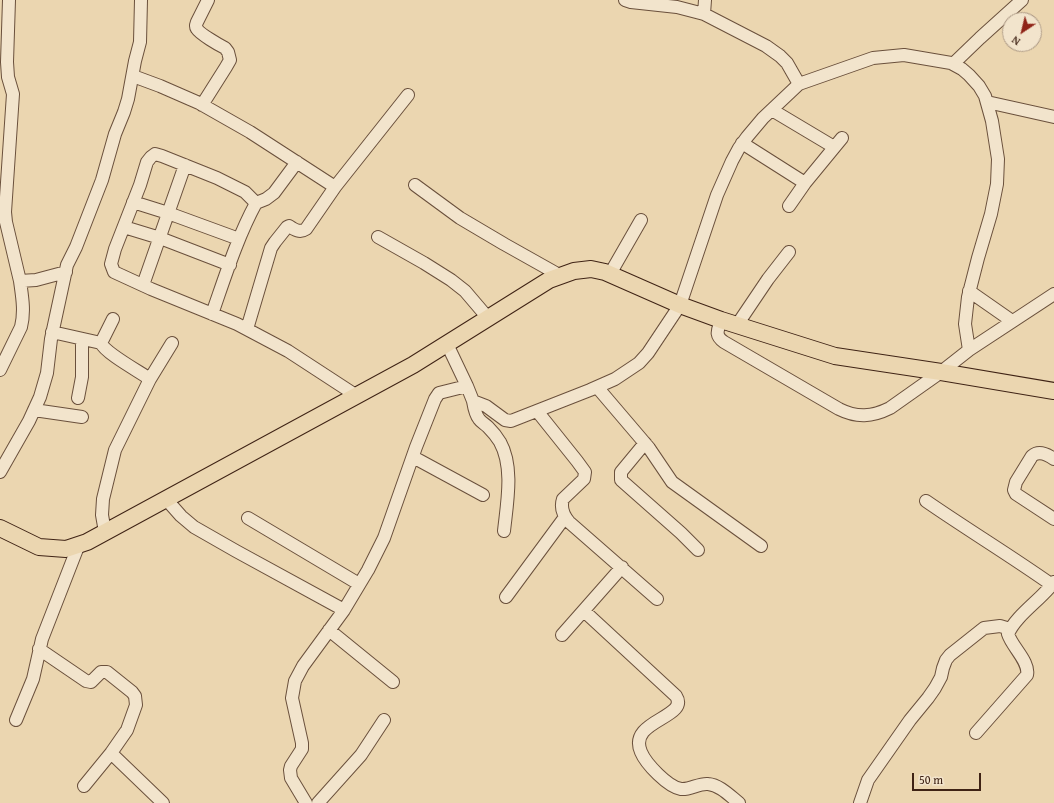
<!DOCTYPE html>
<html>
<head>
<meta charset="utf-8">
<style>
  body { margin:0 }
  #map { position:relative; width:1054px; height:803px; overflow:hidden; background:#ebd6b0; font-family:"Gentium Book Plus",serif }
  canvas { display:block }
  .north { position:absolute; left:1002px; top:12px; width:40px; height:40px; box-sizing:border-box; background:#f2e4cc; border:1px solid #aa9783; border-radius:50%; rotate:215deg; font-size:11px; font-weight:700; line-height:16px; text-align:center; color:#3f2315 }
  .north::after { content:''; display:block; margin:auto; width:14px; height:18px; background:#8f2418; clip-path:polygon(50% 0,100% 100%,50% 72%,0 100%) }
  .scale { position:absolute; left:912px; top:773px; width:69px; height:18px; box-sizing:border-box; border:2px solid #3f2315; border-top:0; padding-left:5px; font-size:12px; line-height:14px; white-space:nowrap; color:#3f2315; -webkit-text-stroke:3px #f2e4cc; paint-order:stroke }
</style>
</head>
<body>
<div id="map">
<canvas width="1054" height="803"></canvas>
<div class="north">N</div>
<div class="scale">50 m</div>
</div>
<script>
const g = document.querySelector('canvas').getContext('2d');
g.lineJoin = 'round';
function trace(path, color, width, dash) { g.strokeStyle = color; g.lineWidth = width; g.lineCap = dash ? 'butt' : 'round'; g.setLineDash(dash || []); g.stroke(path); }
const minor = new Path2D(`
  M9 0 7 62 8 77 13 94 5 212 6 222 20 281 36 280 66 272
  M625 0 631 2 677 7 704 14 766 46 780 56 787 63 799 84
  M704 14 705 0
  M953 64 980 38 1022 0
  M133 76 160 86 199 103 250 132 335 187
  M987 102 1054 117
  M202 105 226 67 230 60 228 52 225 48C219 45 200 34 197 29 195 26 196 25 197 22L208 0
  M772 110 834 147
  M742 143 805 183
  M415 185 460 218 504 244 561 276
  M133 202 168 213 239 239
  M256 203 266 199 274 193 297 162
  M789 206 805 183 842 138
  M124 227 160 238 230 265
  M378 237 424 263 451 280 465 291 488 318
  M610 274 641 220
  M143 285 185 165
  M969 291 1012 321
  M212 314C225 277 237 238 256 203L245 192 217 178 162 156 155 154 151 157 147 162 140 185 115 249 111 264 114 272 151 289 237 324 288 351 357 396
  M113 319 101 343C105 353 140 372 150 379
  M737 325 768 279 789 252
  M247 329 271 248 275 242 287 227 289 226C295 230 300 233 306 229L335 187 408 95
  M52 332 101 343
  M969 350 1054 294
  M0 370 21 327C25 311 22 296 20 281
  M467 386 473 401 486 406 505 420 511 421 590 390 615 379 639 363 648 353 680 305 717 195 732 161 739 148 747 137 763 118 799 84 873 58 904 55 951 63 962 69 969 75 979 86 985 96 992 121 998 159 997 184 991 214 978 258 968 297 965 324 969 350 941 372 890 408C872 417 857 418 839 409L724 342C714 335 718 330 721 320
  M597 387 649 448 672 482 761 546
  M78 398 82 377V339
  M473 401C474 407 475 414 479 419 481 422 485 424 488 427 492 431 497 437 500 442 514 467 507 503 504 531
  M34 410 82 417
  M537 411 577 461 585 472 584 479 563 499C560 508 563 515 569 522L657 599
  M645 443 621 472V480L681 533 698 550
  M413 457 483 495
  M1054 459C1047 454 1039 450 1032 456L1016 482 1014 490 1016 494 1054 519
  M0 472 29 421 40 397 47 373 51 339 67 265 76 247 102 180 115 134 124 112 128 99 135 61 140 42 141 0
  M166 499 181 516 194 527 236 551 344 610
  M926 501C968 530 1011 556 1052 585
  M248 518 359 584
  M105 532 102 515 103 499 115 450 150 379 172 343
  M506 597 565 517
  M584 611 676 696C690 718 627 720 641 752 646 764 668 787 681 789 690 790 699 783 708 784 720 785 730 796 739 803
  M329 630 393 682
  M562 635 622 567
  M39 649 86 681 91 682 101 672H107L132 692 135 696 136 705 127 730 111 753 84 786
  M16 720 33 679 42 639 79 544
  M976 733 1027 675C1030 662 1012 647 1008 634 1016 615 1042 599 1054 582
  M111 753 163 803
  M306 803 291 778 290 770 291 766 302 749V743L292 698 295 681 303 666 344 610 368 570 384 538 416 447 435 399 439 393 467 386 447 344
  M318 803 361 755 384 720
  M860 803 868 780 910 720 928 698 935 688 941 677 943 668 946 660 950 655 984 628 1000 626 1010 629`);
const major = new Path2D(`
  M0 528 39 547 66 549 87 542 413 365 549 280 574 271 591 269 605 272 680 305 721 320 835 356 941 372 1054 391`);
trace(minor, '#6a503c', 14);
trace(major, '#3f2315', 18);
trace(minor, '#f2e4cc', 12);
trace(major, '#ebd6b0', 16);
</script>
</body>
</html>
